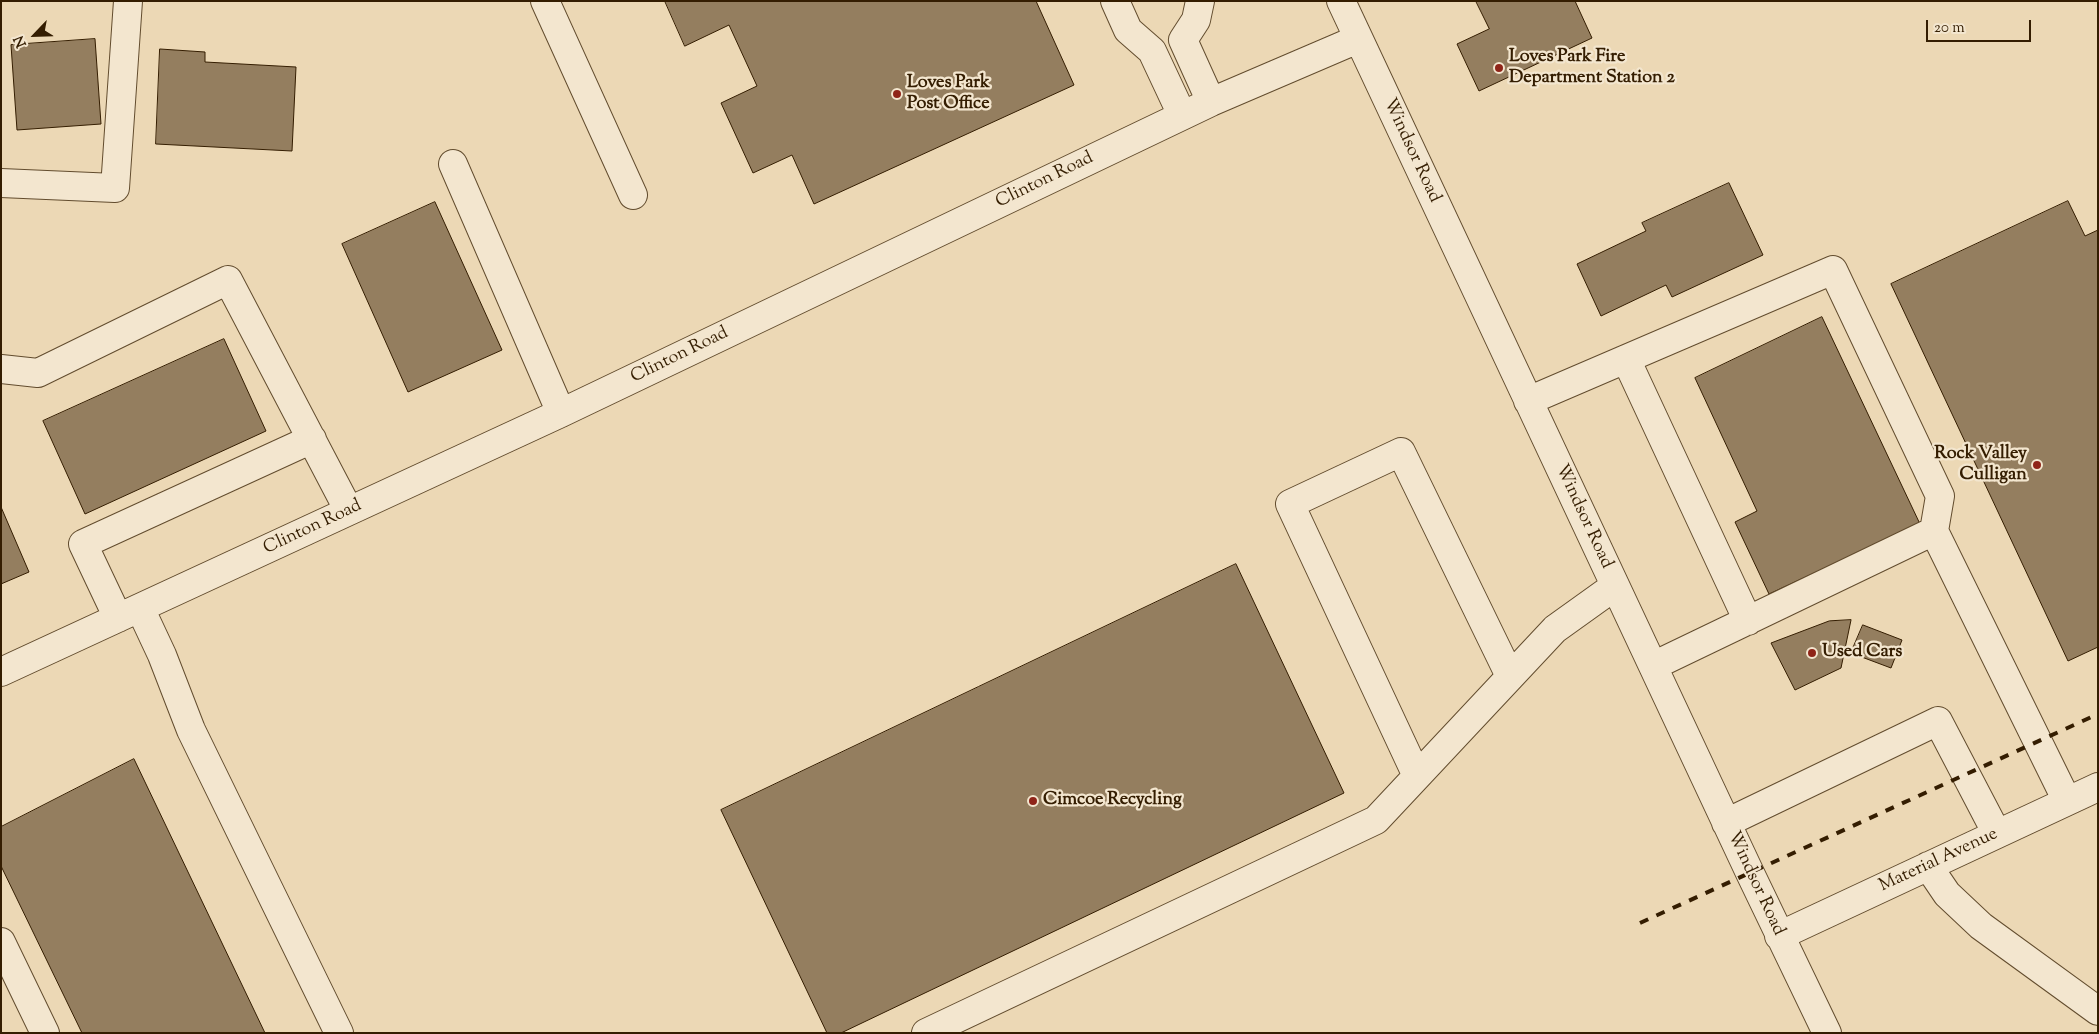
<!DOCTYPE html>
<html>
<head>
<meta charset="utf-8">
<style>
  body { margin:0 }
  #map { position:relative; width:2099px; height:1034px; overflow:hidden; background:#ecd8b5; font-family:"Sorts Mill Goudy",serif }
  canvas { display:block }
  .frame { position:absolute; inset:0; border:2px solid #341d01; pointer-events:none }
  .north { position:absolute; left:10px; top:10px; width:50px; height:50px; -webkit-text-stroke:4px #f3e6cf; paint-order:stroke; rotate:246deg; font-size:14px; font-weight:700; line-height:20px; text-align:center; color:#341d01 }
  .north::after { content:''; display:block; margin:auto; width:18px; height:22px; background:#341d01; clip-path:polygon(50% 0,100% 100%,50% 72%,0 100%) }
  .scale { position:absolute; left:1926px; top:20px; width:105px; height:22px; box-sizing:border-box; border:2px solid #341d01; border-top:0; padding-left:6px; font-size:15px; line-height:18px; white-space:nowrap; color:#341d01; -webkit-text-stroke:4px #f3e6cf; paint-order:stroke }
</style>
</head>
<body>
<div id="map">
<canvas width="2099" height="1034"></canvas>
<div class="frame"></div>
<div class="north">N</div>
<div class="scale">20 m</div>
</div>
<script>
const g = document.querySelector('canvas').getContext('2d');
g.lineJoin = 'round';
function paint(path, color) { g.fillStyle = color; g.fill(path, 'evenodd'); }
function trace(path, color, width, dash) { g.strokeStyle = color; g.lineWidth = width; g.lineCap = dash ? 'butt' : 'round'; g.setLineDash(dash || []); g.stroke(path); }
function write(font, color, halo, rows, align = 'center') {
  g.font = font + ' "Sorts Mill Goudy",serif'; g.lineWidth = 4.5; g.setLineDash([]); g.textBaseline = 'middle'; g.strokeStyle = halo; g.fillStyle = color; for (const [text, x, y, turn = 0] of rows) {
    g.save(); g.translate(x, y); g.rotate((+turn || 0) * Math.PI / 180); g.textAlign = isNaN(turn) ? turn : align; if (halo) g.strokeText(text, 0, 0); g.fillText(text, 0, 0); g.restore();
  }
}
const building = new Path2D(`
  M665 1H1036L1074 85 814 204 792 155 753 173 721 103 757 86 729 25 685 46Z
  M1476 1H1575L1592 38 1479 91 1457 44 1489 29Z
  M95 39 101 124 17 130 11 45Z
  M160 49 205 52V62L296 67 292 151 156 144Z
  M1729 183 1763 255 1672 297 1666 285 1601 316 1577 264 1646 231 1642 223Z
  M2068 201 2085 236 2098 230V647L2068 661 1891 284Z
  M435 202 502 350 408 392 342 244Z
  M1822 317 1920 524 1769 594 1735 522 1757 511 1695 378Z
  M224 339 266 431 85 514 43 421Z
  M1 507 29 572 1 584Z
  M1236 564 1344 793 841 1033H827L721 810Z
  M1851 620 1841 668 1795 690 1771 643 1829 621Z
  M1863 625 1902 640 1891 668 1851 653Z
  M134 759 265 1033H82L1 866V827Z`);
paint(building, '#947e5f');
trace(building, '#341d01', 1);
const minor = new Path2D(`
  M545 1 633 195
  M1115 1 1128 30 1152 51 1182 115
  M1200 1 1196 20 1183 40 1211 102
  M1341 1 1750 873 1827 1033
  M453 164 561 413
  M1 183 115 188 128 1
  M1626 359 1748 621
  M1 369 38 373 228 280 349 511
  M1528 401 1833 270 1940 496 1934 531
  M140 608 162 655 191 730 339 1033
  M118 618 83 544 312 439
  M1653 666 1934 531 2067 801
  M1 672 561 413 1211 102 1358 39
  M1417 776 1290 504 1401 452 1510 676
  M1726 823 1938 721 1997 834
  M1928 866 1947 894 1981 926 2098 1011
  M1779 936 2098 787
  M1 942 45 1033
  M926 1033 1376 820 1555 629 1615 586`);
trace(minor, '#624c2e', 30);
trace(minor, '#f3e6cf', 28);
trace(new Path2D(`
  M1640 923 2098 714`), '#341d01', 4, [9, 9]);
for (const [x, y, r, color] of [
  [1499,68,5,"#8f2418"],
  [897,94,5,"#8f2418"],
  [2037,465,5,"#8f2418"],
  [1812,653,5,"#8f2418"],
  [1033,801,5,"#8f2418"]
]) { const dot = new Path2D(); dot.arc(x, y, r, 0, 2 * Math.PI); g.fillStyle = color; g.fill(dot); trace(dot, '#f3e6cf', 2); }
write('bold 18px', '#341d01', '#f3e6cf', [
  ["Loves Park Fire",1509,58],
  ["Department Station 2",1509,79],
  ["Loves Park",907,84],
  ["Post Office",907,105],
  ["Rock Valley",2027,455,"right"],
  ["Culligan",2027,476,"right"],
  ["Used Cars",1822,653],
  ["Cimcoe Recycling",1043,801]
], 'left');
write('18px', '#341d01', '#f3e6cf', [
  ["Windsor Road",1411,151,65],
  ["Clinton Road",1045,181,-26],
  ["Clinton Road",680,356,-26],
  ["Windsor Road",1583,517,65],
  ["Clinton Road",313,528,-25],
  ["Material Avenue",1939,861,-25],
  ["Windsor Road",1755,884,65]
]);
</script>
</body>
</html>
